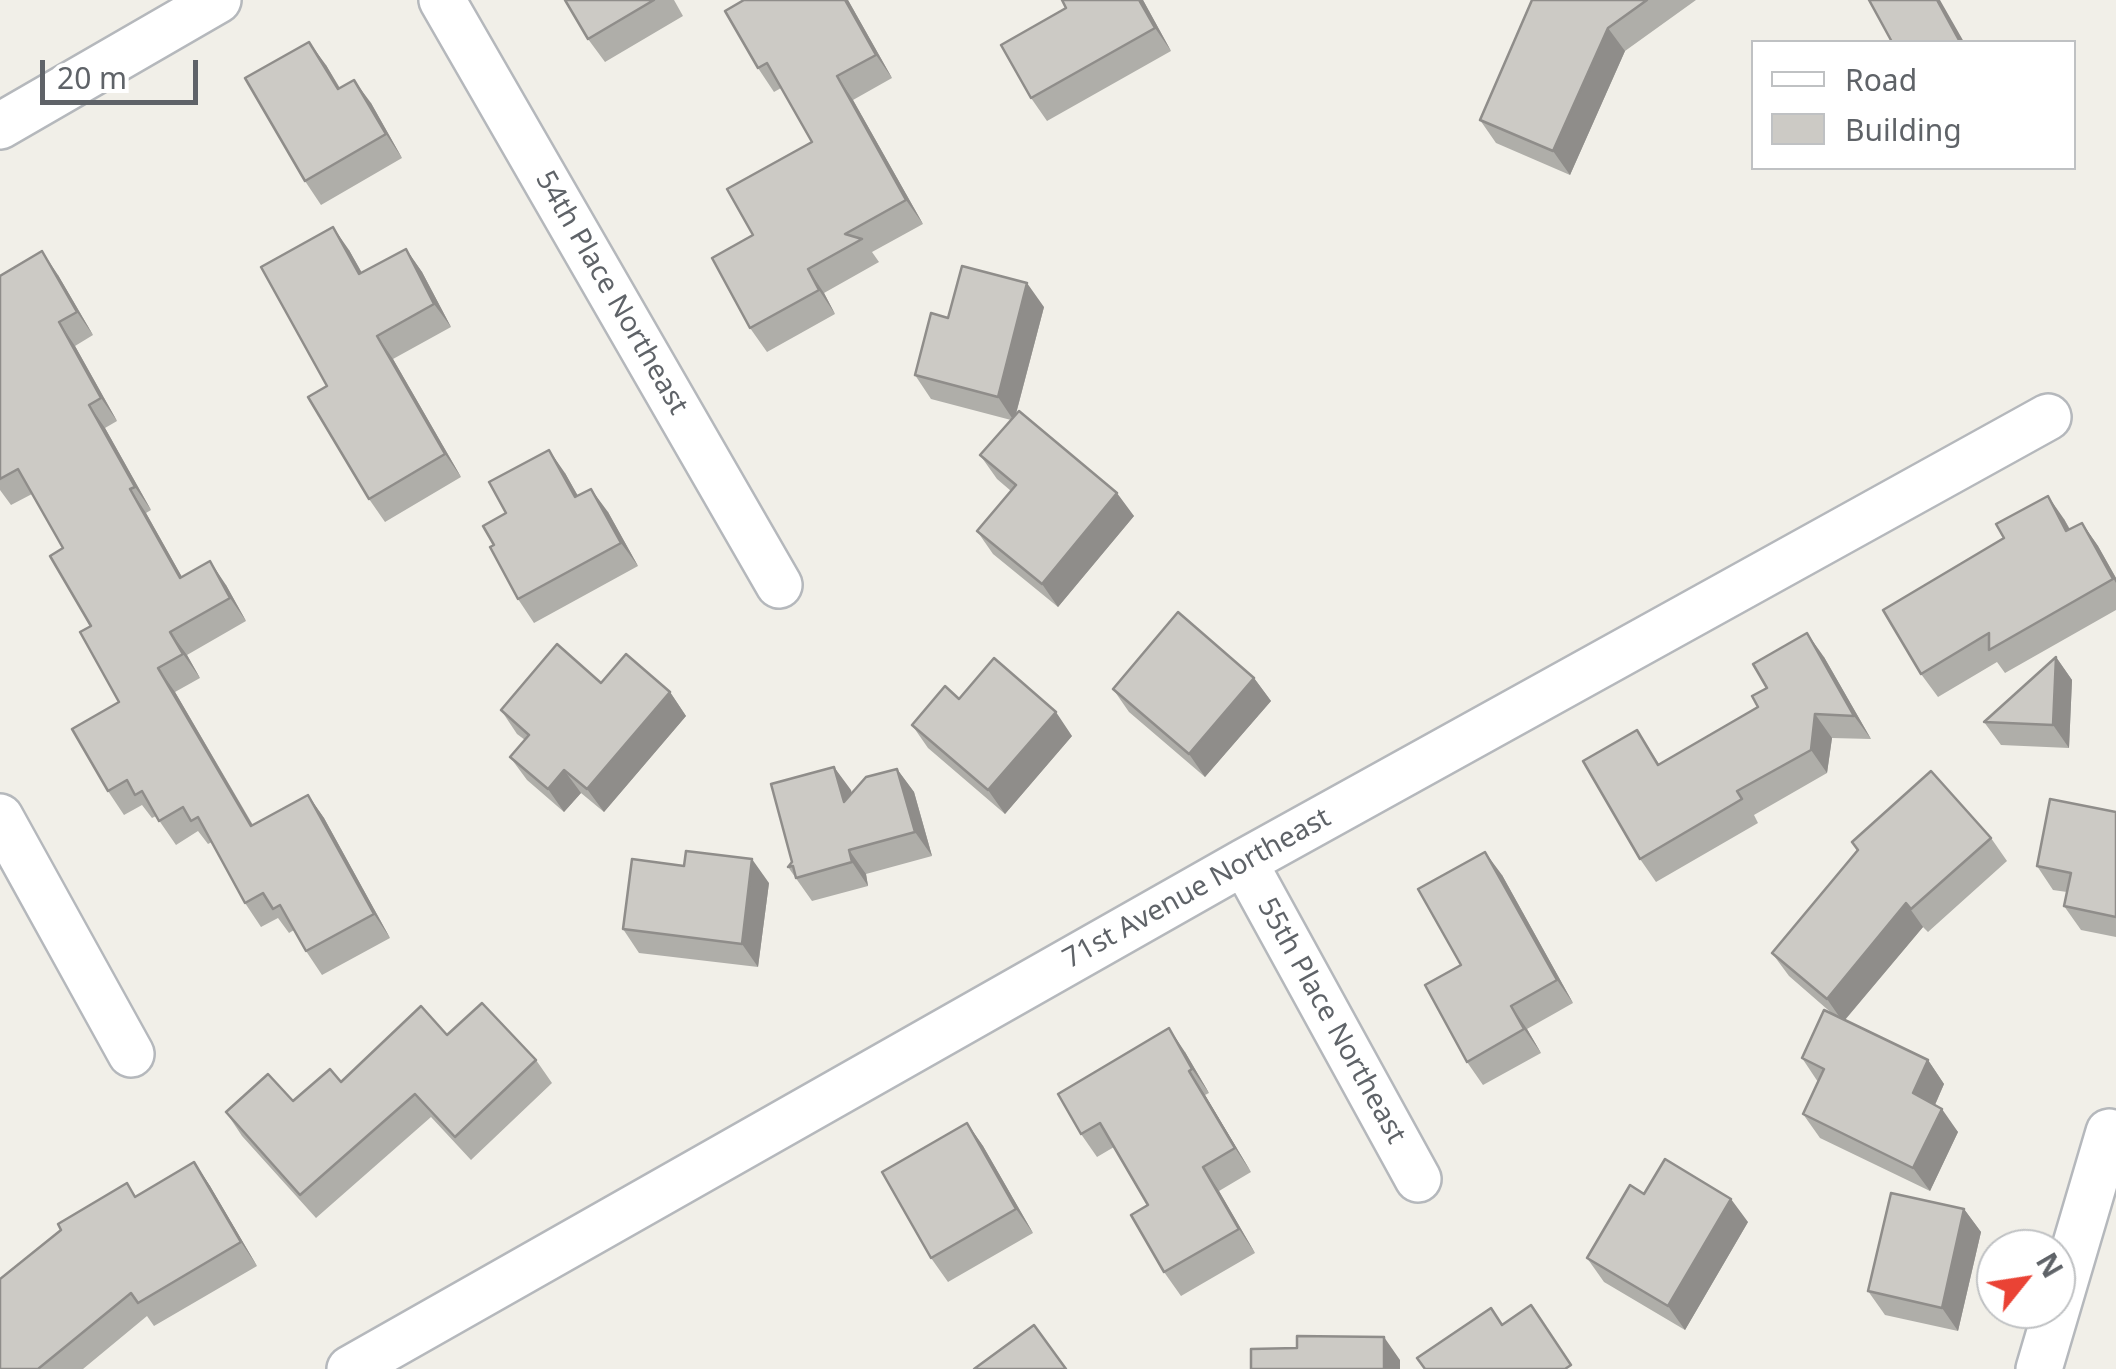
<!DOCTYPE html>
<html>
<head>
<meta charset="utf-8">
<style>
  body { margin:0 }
  #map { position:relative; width:2116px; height:1369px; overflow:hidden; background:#f1efe8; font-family:"Noto Sans",sans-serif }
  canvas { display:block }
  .legend { position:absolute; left:1751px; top:40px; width:325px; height:130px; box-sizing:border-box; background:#fff; border:2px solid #bfc1c3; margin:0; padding:12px 18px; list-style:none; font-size:30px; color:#5f6368 }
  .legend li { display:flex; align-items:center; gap:20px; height:50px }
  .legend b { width:50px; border:2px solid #bfc1c3 }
  .north { position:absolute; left:1976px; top:1229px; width:100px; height:100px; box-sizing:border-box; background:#fff; border:2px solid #bfc1c3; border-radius:50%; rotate:60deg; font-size:28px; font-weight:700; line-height:40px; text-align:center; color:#5f6368 }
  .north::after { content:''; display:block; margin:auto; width:35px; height:45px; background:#ea4335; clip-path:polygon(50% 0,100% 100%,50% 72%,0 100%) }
  .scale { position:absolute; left:40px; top:60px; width:158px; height:45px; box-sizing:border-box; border:5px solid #5f6368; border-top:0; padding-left:12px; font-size:30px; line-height:35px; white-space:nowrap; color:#5f6368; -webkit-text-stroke:8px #fff; paint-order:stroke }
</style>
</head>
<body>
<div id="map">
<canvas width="2116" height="1369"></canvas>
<ul class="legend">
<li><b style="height:12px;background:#fff"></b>Road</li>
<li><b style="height:28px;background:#cccac5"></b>Building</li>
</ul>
<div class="north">N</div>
<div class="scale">20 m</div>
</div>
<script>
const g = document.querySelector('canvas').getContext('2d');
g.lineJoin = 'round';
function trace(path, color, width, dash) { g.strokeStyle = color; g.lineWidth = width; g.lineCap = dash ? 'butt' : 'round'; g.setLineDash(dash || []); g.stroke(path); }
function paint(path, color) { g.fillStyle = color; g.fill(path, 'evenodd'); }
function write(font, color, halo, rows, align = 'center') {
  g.font = font + ' "Noto Sans",sans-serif'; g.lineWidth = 8; g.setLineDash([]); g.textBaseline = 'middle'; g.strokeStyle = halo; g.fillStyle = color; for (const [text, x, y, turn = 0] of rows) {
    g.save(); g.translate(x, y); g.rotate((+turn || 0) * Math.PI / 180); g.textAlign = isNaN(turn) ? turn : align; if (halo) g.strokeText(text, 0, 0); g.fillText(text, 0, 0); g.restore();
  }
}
const minor = new Path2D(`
  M442 0 779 585
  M0 126 218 0
  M0 817 131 1054
  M1244 862 1418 1179
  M350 1369 1244 862 2048 417
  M2039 1369 2109 1132`);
trace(minor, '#b5b8bc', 50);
trace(minor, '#fff', 45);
paint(new Path2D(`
  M565 0H674L683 16 605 62 588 39Z
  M744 0H848L892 78 853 100 923 224 872 252 879 262 824 293 835 314 767 352 750 328 753 235 812 142 781 88 774 92 758 68Z
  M1062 0H1143L1171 51 1047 121 1031 98 1066 8Z
  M1532 0H1696L1625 51 1570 175 1496 143 1480 120Z
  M326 65 340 88 371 103 402 158 321 205 305 181Z
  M406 249 422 272 451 327 393 359 461 477 385 522 369 499 327 386 349 250 362 273Z
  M58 275 93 335 75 346 117 421 105 428 151 510 146 513 182 577 226 585 246 621 187 655 200 678 175 692 253 825 308 795 324 818 390 938 322 975 306 951 294 930 289 933 278 918 261 927 245 903 212 842 208 844 198 831 176 845 156 816 152 818 142 805 124 815 108 791 119 702 63 548 32 494 11 505 0 490V276Z
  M1044 307 1016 414 1134 516 1058 607 993 554 977 531 1011 491 997 479 980 455 1011 420 931 399 915 375 948 318Z
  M565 473 578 496 608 512 638 566 534 623 518 599 494 545 506 513Z
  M2064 519 2070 529 2082 523 2098 546 2116 578V610L2005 673 1997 662 1938 697 1921 674Z
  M1824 657 1871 739 1832 738 1827 773 1754 815 1758 823 1656 882 1640 859 1637 730 1659 764 1758 707Z
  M2056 657 2072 680 2069 748 2001 745 1984 722Z
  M1254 678 1271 701 1205 777 1129 712 1113 689Z
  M601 683 670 692 686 716 604 812 581 793 564 812 527 780 510 757 525 740 517 734 501 710Z
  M959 699 1072 736 1005 814 928 748 912 725Z
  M834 767 852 794 897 769 914 792 932 856 866 874 868 886 812 901 788 867 792 862Z
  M2116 812V937L2081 930 2064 906 2067 892 2053 890 2037 866Z
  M1991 838 2007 861 1928 932 1923 927 1845 1020 1928 1060 1944 1084 1935 1105 1958 1132 1930 1191 1820 1138 1803 1114 1818 1082 1802 1058 1835 1016 1789 976 1772 953 1857 850 1852 842Z
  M1502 875 1573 1003 1527 1029 1541 1053 1483 1085 1467 1062Z
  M769 883 758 967 639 953 623 929Z
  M447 1035 536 1060 552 1083 471 1160 431 1117 316 1218 242 1136 226 1112 293 1101Z
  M1185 1052 1209 1093 1205 1095 1251 1172 1219 1191 1255 1253 1181 1296 1164 1272 1148 1205 1114 1147 1097 1157 1081 1134Z
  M967 1123 983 1146 1033 1233 948 1282 931 1258Z
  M194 1162 210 1186 257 1266 154 1326 147 1316 83 1369H0L127 1183 136 1197Z
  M1644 1194 1748 1222 1685 1330 1604 1282 1587 1258Z
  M1964 1209 1981 1232 1958 1331 1885 1315 1868 1291Z`), '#afaea9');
paint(new Path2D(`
  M845 0H848L892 78 876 55Z
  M1139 0H1143L1171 51 1155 28Z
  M1937 0H1940L1964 42H1960Z
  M1608 28 1625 51 1570 175 1553 151Z
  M309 42 326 65 354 113 338 89Z
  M837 76 853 100 923 224 906 200Z
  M354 80 371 103 402 158 386 134Z
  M333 227 349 250 376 298 359 274Z
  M406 249 422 272 451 327 434 304Z
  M42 251 58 275 93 335 77 312Z
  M808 269 824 293 835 314 819 290Z
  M1027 283 1044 307 1014 421 998 397Z
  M59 322 75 346 117 421 101 398Z
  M377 336 393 359 461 477 445 454Z
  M89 405 105 428 151 510 135 487Z
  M549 450 565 473 592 521 575 497Z
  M130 489 146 513 196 602 180 578Z
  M591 489 608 512 638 566 621 543Z
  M1117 493 1134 516 1058 607 1042 584Z
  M2048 496 2064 519 2083 555 2066 531Z
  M2082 523 2098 546 2116 578V583Z
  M210 561 226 585 246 621 230 598Z
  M170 632 187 655 200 678 183 654Z
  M1807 633 1824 657 1871 739 1854 716Z
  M2056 657 2072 680 2069 748 2053 725Z
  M158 668 175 692 267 850 251 826Z
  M1254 678 1271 701 1205 777 1189 754Z
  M670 692 686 716 604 812 587 789Z
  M1056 712 1072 736 1005 814 988 790Z
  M1815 714 1832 738 1827 773 1811 750Z
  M834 767 851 790 861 826 844 802Z
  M897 769 914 792 932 856 915 832Z
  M564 770 581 793 564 812 548 789Z
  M308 795 324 818 390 938 374 914Z
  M849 850 866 874 868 886 852 862Z
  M1485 852 1502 875 1573 1003 1557 980Z
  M752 859 769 883 758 967 742 944Z
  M1906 903 1923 927 1843 1022 1827 999Z
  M1511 1006 1527 1029 1541 1053 1524 1029Z
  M1169 1028 1185 1052 1209 1093 1192 1069Z
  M1928 1060 1944 1084 1930 1116 1913 1093Z
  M1189 1071 1205 1095 1251 1172 1235 1148Z
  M1942 1109 1958 1132 1930 1191 1913 1168Z
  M967 1123 983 1146 1033 1233 1016 1209Z
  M194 1162 210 1186 257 1266 241 1242Z
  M1203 1167 1219 1191 1255 1253 1239 1229Z
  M1731 1199 1748 1222 1685 1330 1668 1306Z
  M1964 1209 1981 1232 1958 1331 1942 1308Z
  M1384 1337 1400 1360V1369H1384Z`), '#8f8d8a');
const building = new Path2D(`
  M565 0H654L588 39Z
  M744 0H845L876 55 837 76 906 200 845 234 862 239 808 269 819 290 750 328 712 258 753 235 727 189 812 142 767 63 758 68 725 11Z
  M1062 0H1139L1155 28 1031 98 1001 45 1066 8Z
  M1532 0H1647L1608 28 1553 151 1480 120Z
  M1869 0H1937L1960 42H1892Z
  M309 42 338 89 354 80 386 134 305 181 245 78Z
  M333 227 359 274 406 249 434 304 377 336 445 454 369 499 308 397 327 386 261 267Z
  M42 251 77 312 59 322 101 398 89 405 135 487 130 489 180 578 210 561 230 598 170 632 183 654 158 668 251 826 308 795 374 914 306 951 280 905 273 909 263 893 245 903 198 817 191 821 183 807 159 821 142 791 135 795 127 780 108 791 72 729 119 702 80 632 91 626 50 556 63 548 18 469 0 479V276Z
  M962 266 1027 283 998 397 915 375 931 313 948 318Z
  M1019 411 1117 493 1042 584 977 531 1016 485 980 455Z
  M549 450 575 497 591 489 621 543 518 599 490 547 494 545 483 526 506 513 489 482Z
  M2048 496 2066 531 2082 523 2113 579 1989 650V633L1921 674 1883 610 2004 538 1996 524Z
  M1178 612 1254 678 1189 754 1113 689Z
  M1807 633 1854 716 1815 714 1811 750 1737 791 1742 799 1640 859 1583 761 1637 730 1658 765 1758 707 1752 696 1767 688 1753 664Z
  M557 644 601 683 626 654 670 692 587 789 564 770 548 789 510 757 529 735 501 710Z
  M2056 657 2053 725 1984 722Z
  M994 658 1056 712 988 790 912 725 945 686 959 699Z
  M834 767 844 802 866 777 897 769 915 832 849 850 852 862 796 878 793 866 788 867 792 862 771 784Z
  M1931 771 1991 838 1911 909 1906 903 1827 999 1772 953 1858 850 1852 842Z
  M2050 799 2116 812V917L2064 906 2071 873 2037 866Z
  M686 851 752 859 742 944 623 929 632 859 684 866Z
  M1485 852 1557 980 1511 1006 1524 1029 1467 1062 1425 985 1461 965 1418 889Z
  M482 1003 536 1060 455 1137 415 1094 300 1195 226 1112 268 1074 293 1101 330 1069 341 1082 421 1006 447 1035Z
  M1824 1010 1928 1060 1913 1093 1942 1109 1913 1168 1803 1114 1824 1069 1802 1058Z
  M1169 1028 1192 1069 1189 1071 1235 1148 1203 1167 1239 1229 1164 1272 1131 1215 1148 1205 1100 1123 1081 1134 1058 1094Z
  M967 1123 1016 1209 931 1258 882 1172Z
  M1665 1159 1731 1199 1668 1306 1587 1258 1630 1185 1644 1194Z
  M194 1162 241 1242 138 1303 131 1293 38 1369H0V1279L61 1230 58 1224 127 1183 135 1197Z
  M1891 1193 1964 1209 1942 1308 1868 1291Z
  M1531 1305 1571 1365 1565 1369H1425L1417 1358 1491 1308 1502 1325Z
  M1034 1325 1066 1369H974Z
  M1297 1336 1384 1337V1369H1251V1349L1297 1348Z`);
paint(building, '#cccac5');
trace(building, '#8f8d8a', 2.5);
write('28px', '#5f6368', '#fff', [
  ["54th Place Northeast",611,293,60],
  ["71st Avenue Northeast",1197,889,-29],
  ["55th Place Northeast",1331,1021,61]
]);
</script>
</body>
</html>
